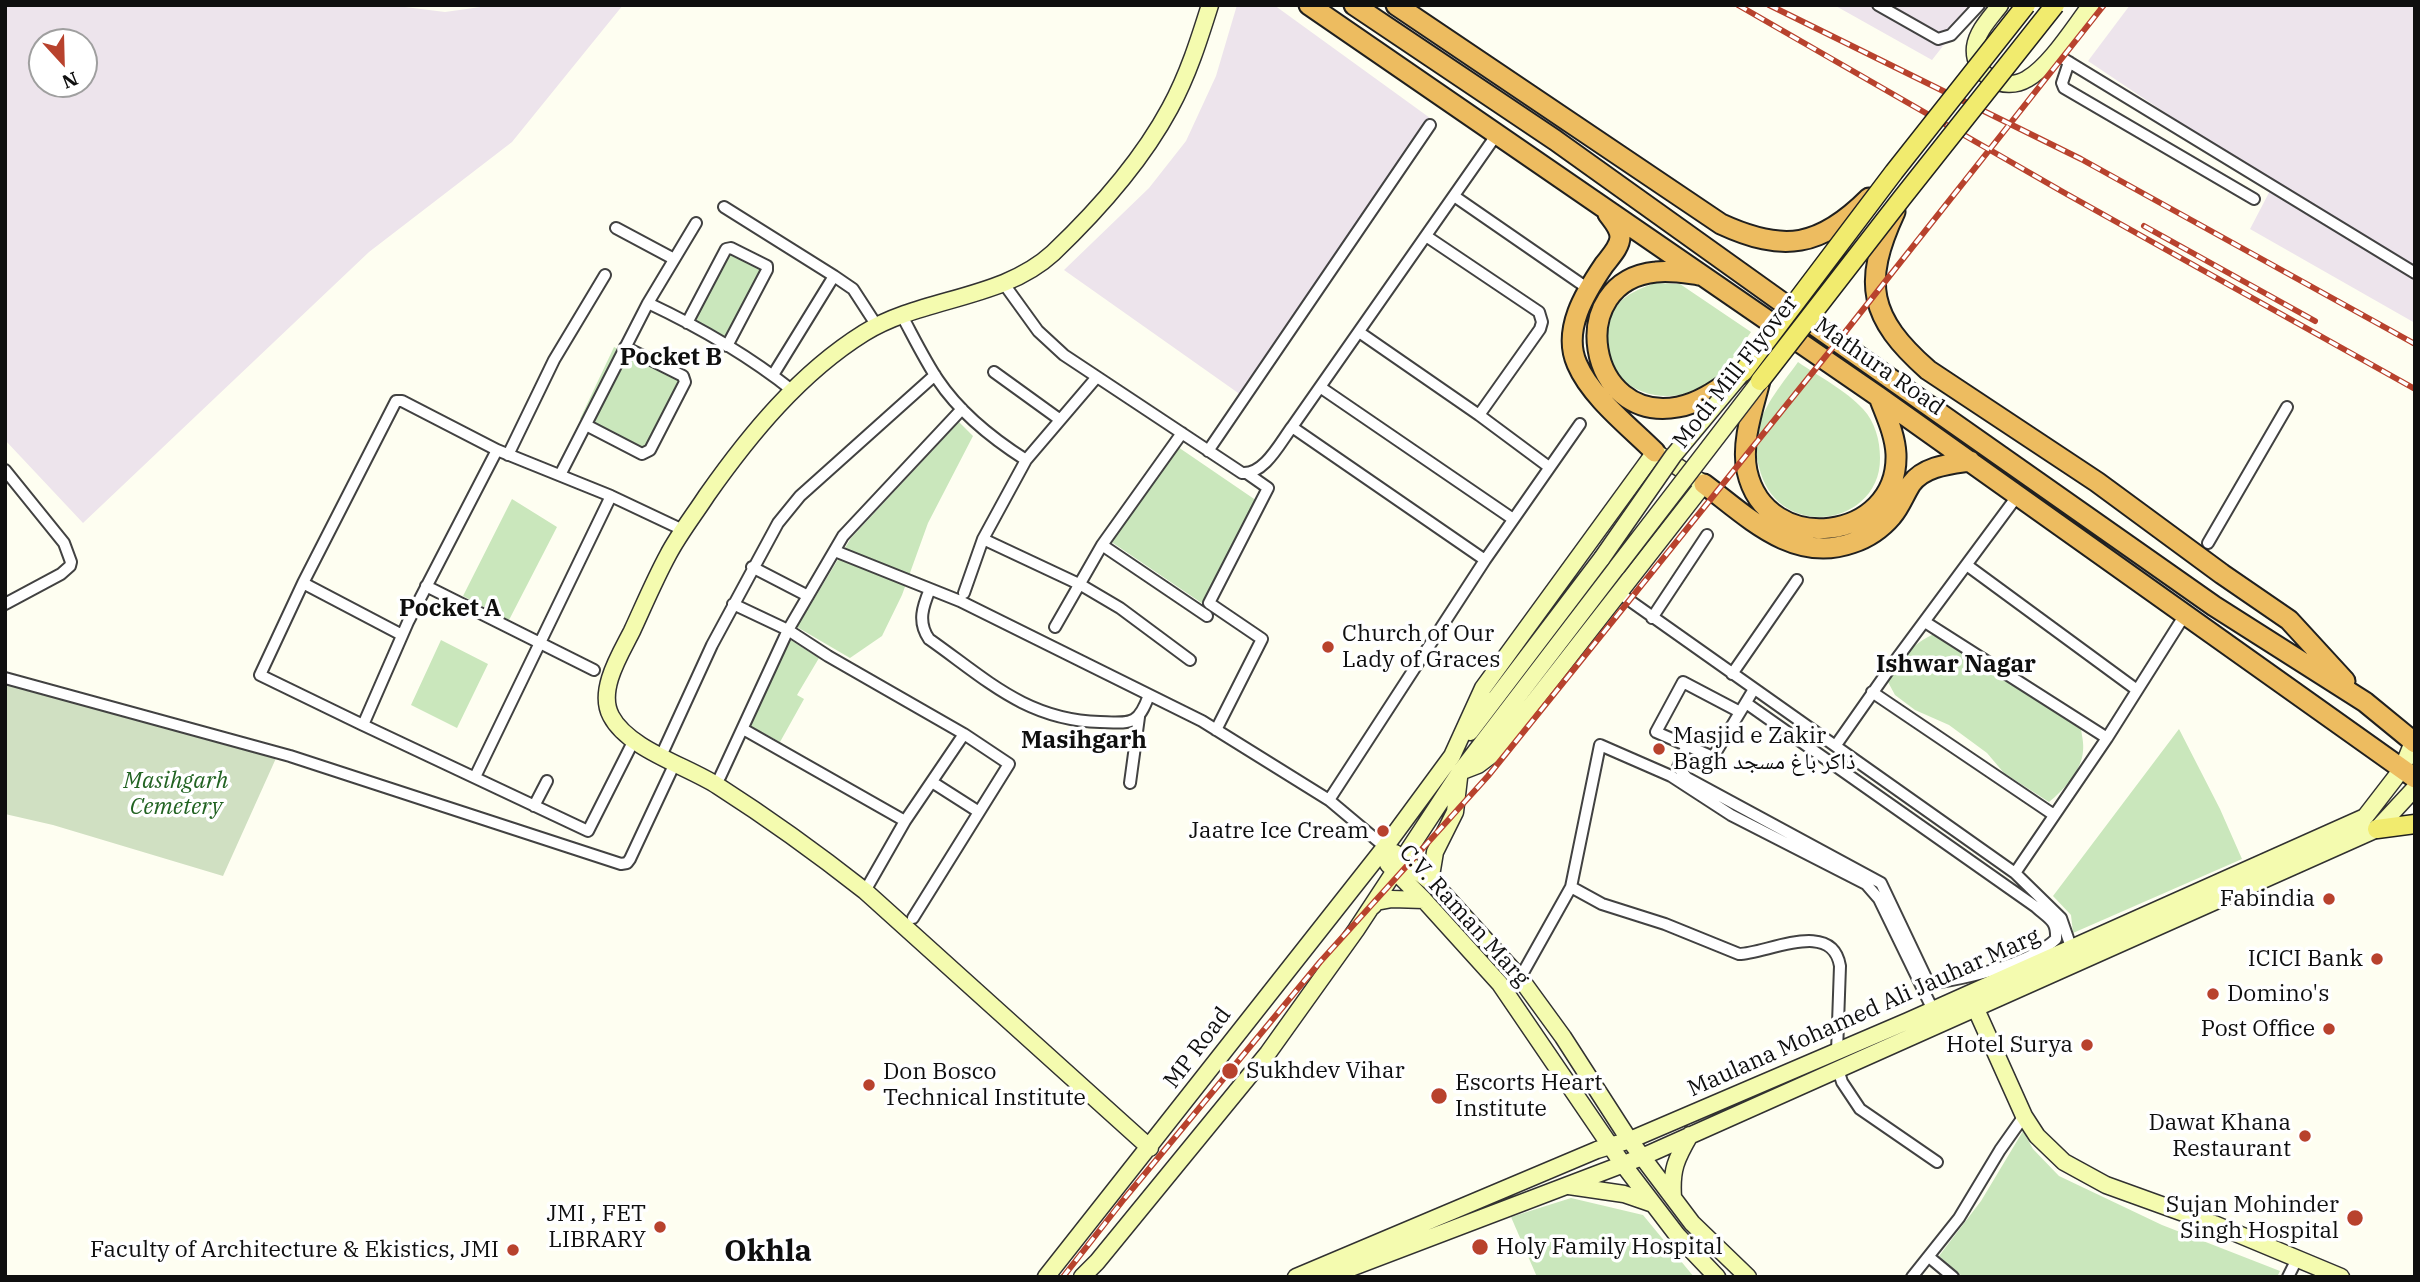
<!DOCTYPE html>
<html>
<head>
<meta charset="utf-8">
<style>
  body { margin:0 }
  #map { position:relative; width:2420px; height:1282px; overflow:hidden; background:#fefef1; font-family:"IBM Plex Serif",serif }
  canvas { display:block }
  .frame { position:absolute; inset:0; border:7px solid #0f0f0f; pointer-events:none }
  .north { position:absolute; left:28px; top:28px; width:70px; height:70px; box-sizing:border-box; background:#fff; border:2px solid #9f9f9f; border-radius:50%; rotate:158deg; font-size:19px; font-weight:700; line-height:28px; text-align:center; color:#0f0f0f }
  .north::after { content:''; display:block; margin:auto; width:24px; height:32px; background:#b8422d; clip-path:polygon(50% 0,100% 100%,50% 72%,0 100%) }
</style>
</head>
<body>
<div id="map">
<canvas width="2420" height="1282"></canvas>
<div class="frame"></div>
<div class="north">N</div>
</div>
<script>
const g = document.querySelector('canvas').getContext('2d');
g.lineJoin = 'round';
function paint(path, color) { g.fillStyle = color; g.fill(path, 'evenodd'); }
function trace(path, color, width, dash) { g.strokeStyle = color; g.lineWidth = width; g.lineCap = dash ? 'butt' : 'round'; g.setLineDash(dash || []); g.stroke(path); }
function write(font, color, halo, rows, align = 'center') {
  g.font = font + ' "IBM Plex Serif","Noto Naskh Arabic",serif'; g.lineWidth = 7; g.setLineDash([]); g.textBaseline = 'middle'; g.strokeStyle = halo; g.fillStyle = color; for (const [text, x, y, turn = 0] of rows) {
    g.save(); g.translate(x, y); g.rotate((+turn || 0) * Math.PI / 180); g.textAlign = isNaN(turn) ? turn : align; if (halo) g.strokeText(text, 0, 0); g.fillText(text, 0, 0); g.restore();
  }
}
paint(new Path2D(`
  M5 5H389L445 12 495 5H623L512 142 369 252 83 523 5 440ZM84 42V84H42V42Z
  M1237 5H1274L1430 118 1241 395 1064 270 1149 188 1186 141 1216 76Z
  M1834 5H1975L1932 60Z
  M2130 5H2415V323L2250 229 2273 185 2088 61Z`), '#ede4ec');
paint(new Path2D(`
  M728 251 765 268 724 348 688 325Z
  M1655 283 1680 284 1751 332C1739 349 1727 369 1710 382 1669 413 1600 391 1607 333 1608 321 1612 309 1622 300 1631 292 1644 287 1655 283Z
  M614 347 681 380 645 452 580 419Z
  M1798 362C1818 376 1847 391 1863 409 1875 422 1880 440 1880 458 1881 526 1777 543 1759 467 1756 455 1754 442 1758 430 1764 404 1783 383 1798 362Z
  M959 422 973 436 928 523 902 595 882 636 850 658 797 627 851 538Z
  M1178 447 1260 503 1209 608 1110 541Z
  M512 499 557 527 509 620 463 596Z
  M1936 633 2031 692 2081 729C2082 736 2084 744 2083 751 2082 770 2063 791 2049 802L2004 773 1987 753 1949 725 1915 710 1895 695 1888 682C1902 657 1910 645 1936 633Z
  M789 639 819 658 797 695 804 699 780 742 750 726Z
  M441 640 488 664 457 728 411 705Z
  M2179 729 2220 809 2242 859 2073 933 2071 915 2053 896Z
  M2023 1131 2033 1149 2059 1176 2162 1225 2280 1271 2277 1277H1963L1939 1256 1981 1201Z
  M1571 1198 1643 1215 1694 1277H1537L1511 1217Z`), '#cae7bc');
paint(new Path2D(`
  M5 681 277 756 223 876 53 825 5 814Z`), '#d0e0c2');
const street = new Path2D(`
  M1878 5 1938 39 1951 35 1979 5
  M2054 53 2415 273
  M2069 62 2062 83 2064 88 2254 199
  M1454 196 1590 290
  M724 207 834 276 773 375
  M616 228 674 259
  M1426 236 1539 312 1542 322 1540 329 1479 415
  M834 276 853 289 877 326
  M1004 284 1038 331 1064 355 1242 473C1264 475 1280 443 1292 427L1497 134
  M648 303C699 327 749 356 793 391
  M901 314C913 336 924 359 938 380 960 413 993 439 1026 460
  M687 323 726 249 731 248 767 266V270L727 346
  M1359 332 1479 415 1549 467
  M994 372 1059 419
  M1320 387 1513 519
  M586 425 642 454 650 450 685 382 683 376 625 347
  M1292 427 1485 560
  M1208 451 1430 125
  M508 455 554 360 605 275
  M5 470 64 543 71 562 70 566 61 574 5 604
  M560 475 648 303 696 223
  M983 539 1081 585 1120 608 1190 660
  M2208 543 2287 407
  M1102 545 1207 616
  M835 551 960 601 1202 721 1329 800 1385 847
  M1968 566 2137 690
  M752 567 808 596
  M303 583 260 675 363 725 408 622 497 450
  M426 586 594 670
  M930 589C923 606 917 622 929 639 986 679 1026 720 1100 722 1131 723 1138 726 1149 695
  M964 593 983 539 1026 460 1096 378
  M1619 593 2015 873 2061 918 2071 947
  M733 604 788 630 828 656 964 734 1009 764 913 918
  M1652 618 1707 535
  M1925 622 2107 738
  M1055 627 1102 545 1182 433
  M402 635 303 583 396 401H402L497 450 611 496 683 530
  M1732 674 1797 580
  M5 678 290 756 621 864 627 863 630 859 675 763
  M1872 692 2054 815
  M1740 712 1683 682 1656 732 1713 757 1754 689
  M363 725 588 831 634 740
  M743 729 905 821
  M1216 730 1262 639 1209 603 1268 488 1248 474
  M1836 745 1895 661 2018 495
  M1686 747 1678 767 1687 778 1881 883 1929 984C1967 978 2027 966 2056 939 2057 920 2049 919 2036 907L1746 703
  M661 756 712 645 778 523 800 496 935 375
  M475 777 611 496
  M720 777 788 630 843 536 962 409
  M932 782 979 812
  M1130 783 1139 717
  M1329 800 1485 560 1580 424
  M534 806 547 781
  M2015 873 2107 738 2186 613
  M1571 887 1602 904 1665 924 1739 954C1766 954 1832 918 1840 966L1837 1052
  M865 891 905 821 964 734
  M1507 993 1520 978 1571 887 1600 745 1671 776 1731 815 1866 884 1879 899 1933 1010
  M1838 1069 1842 1082 1860 1109 1937 1162
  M1929 1257 1953 1277
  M1912 1277 1959 1218 2000 1150 2024 1116
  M2288 1277 2297 1259`);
const secondary = new Path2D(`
  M2000 5C1991 17 1977 31 1975 47 1972 75 2004 93 2027 79 2050 66 2074 27 2091 5
  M1470 732 1602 558
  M1395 853 1438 888 1520 978 1563 1037 1628 1138 1692 1223 1748 1277
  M1388 864 1424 900 1500 984 1622 1163 1677 1235 1717 1277
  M1438 888 1431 876 1435 852 1455 812 1459 778
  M1373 906 1376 902 1392 899 1424 900
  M1971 998 2024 1116 2037 1136 2064 1162 2106 1185 2214 1224 2341 1277
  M1150 1148 865 891C818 854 768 818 718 786 687 766 628 749 611 716 597 690 621 653 632 631 644 605 655 579 668 555 679 534 694 515 707 495 750 434 800 373 864 333 922 297 1002 300 1053 253 1097 211 1141 162 1170 108 1188 75 1199 40 1210 5
  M1569 1186 1624 1194 1653 1204
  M1673 1197C1671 1170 1676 1159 1690 1135
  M1046 1277 1385 847 1452 756 1483 688 1655 452 1704 484 1494 753 1478 765 1460 772
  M1082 1277 1097 1262 1268 1053 1356 930 1460 772 1617 567
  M1296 1277 1597 1150 1630 1140 1908 1021 2365 817 2402 769 2413 742
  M1327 1277 1642 1157 2377 829 2415 788`);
const primary = new Path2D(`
  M2377 829 2415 824`);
const highway = new Path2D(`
  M1309 5 1879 397 2415 778
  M1354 5 1555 140 1797 313 2214 606 2365 702 2415 743
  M1396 5 1721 224C1784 253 1820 247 1869 198
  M1895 212C1862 283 1869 318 1928 370L2097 482 2222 574 2289 620 2345 681
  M1608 214C1613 221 1620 228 1620 237 1620 247 1610 257 1604 265 1585 293 1562 330 1577 364 1591 397 1630 427 1655 452
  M1699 275C1685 273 1671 270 1656 272 1564 281 1586 424 1678 407 1701 403 1721 387 1740 374
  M1760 381C1753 409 1741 442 1747 471 1766 558 1899 542 1896 454 1895 434 1886 416 1879 397
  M1704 484C1747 516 1793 564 1852 543 1867 538 1881 529 1892 516 1900 507 1904 495 1911 484 1924 466 1950 464 1970 461`);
trace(street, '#424242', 14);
trace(secondary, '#313131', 19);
trace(primary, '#202020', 21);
trace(highway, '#202020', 23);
trace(street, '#fff', 10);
trace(secondary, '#f4fbaf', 16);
trace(primary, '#f1eb6e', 18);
trace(highway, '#edbc60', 19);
const rail = new Path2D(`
  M1738 5 2063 192 2415 389
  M1769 5 2081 159 2415 344
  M2144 226 2315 321
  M1063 1277 1124 1199 1320 962 1488 776 1846 331 2104 5`);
trace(rail, '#b8422d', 6);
trace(rail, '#fff', 3.5, [10]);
const secondaryBridge = new Path2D(`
  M1602 558 1673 456 1743 372
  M1617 567 1760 381`);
const primaryBridge = new Path2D(`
  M1743 372 1894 172 2026 5
  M1760 381 1902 198 2055 5`);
trace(secondaryBridge, '#313131', 19, []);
trace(primaryBridge, '#202020', 21, []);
trace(secondaryBridge, '#f4fbaf', 16);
trace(primaryBridge, '#f1eb6e', 18);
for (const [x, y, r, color] of [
  [1328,647,7,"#b8422d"],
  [1659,749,7,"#b8422d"],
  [1383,831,7,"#b8422d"],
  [2329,899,7,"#b8422d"],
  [2377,959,7,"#b8422d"],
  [2213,994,7,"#b8422d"],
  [2329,1029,7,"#b8422d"],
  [2087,1045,7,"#b8422d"],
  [1230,1071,9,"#b8422d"],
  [869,1085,7,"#b8422d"],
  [1439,1096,9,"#b8422d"],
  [2305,1136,7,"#b8422d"],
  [2355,1218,9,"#b8422d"],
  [660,1227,7,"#b8422d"],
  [1480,1247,9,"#b8422d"],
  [513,1250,7,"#b8422d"]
]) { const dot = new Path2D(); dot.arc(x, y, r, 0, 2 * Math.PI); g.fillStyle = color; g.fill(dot); trace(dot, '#fff', 2.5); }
write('23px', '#0f0f0f', '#fff', [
  ["Mathura Road",1879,367,35],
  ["Modi Mill Flyover",1736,372,-52],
  ["C.V. Raman Marg",1464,916,48],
  ["Maulana Mohamed Ali Jauhar Marg",1864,1013,-24],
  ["MP Road",1198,1048,-53]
]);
write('23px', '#0f0f0f', '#fff', [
  ["Church of Our",1342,634,"left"],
  ["Lady of Graces",1342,660,"left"],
  ["Masjid e Zakir",1673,736,"left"],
  ["Bagh ذاکر باغ مسجد",1673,762,"left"],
  ["Jaatre Ice Cream",1369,831],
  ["Fabindia",2315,899],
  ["ICICI Bank",2363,959],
  ["Domino's",2227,994,"left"],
  ["Post Office",2315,1029],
  ["Hotel Surya",2073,1045],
  ["Sukhdev Vihar",1246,1071,"left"],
  ["Don Bosco",883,1072,"left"],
  ["Technical Institute",883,1098,"left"],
  ["Escorts Heart",1455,1083,"left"],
  ["Institute",1455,1109,"left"],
  ["Dawat Khana",2291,1123],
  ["Restaurant",2291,1149],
  ["Sujan Mohinder",2339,1205],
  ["Singh Hospital",2339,1231],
  ["JMI , FET",646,1214],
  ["LIBRARY",646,1240],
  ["Holy Family Hospital",1496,1247,"left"],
  ["Faculty of Architecture & Ekistics, JMI",499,1250]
], 'right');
write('italic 23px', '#226322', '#fff', [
  ["Masihgarh",176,781],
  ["Cemetery",176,807]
]);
write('bold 24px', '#0f0f0f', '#fff', [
  ["Pocket B",671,358],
  ["Pocket A",450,609],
  ["Ishwar Nagar",1956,665],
  ["Masihgarh",1084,741]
]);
write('bold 30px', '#0f0f0f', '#fff', [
  ["Okhla",768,1252]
]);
</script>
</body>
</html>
